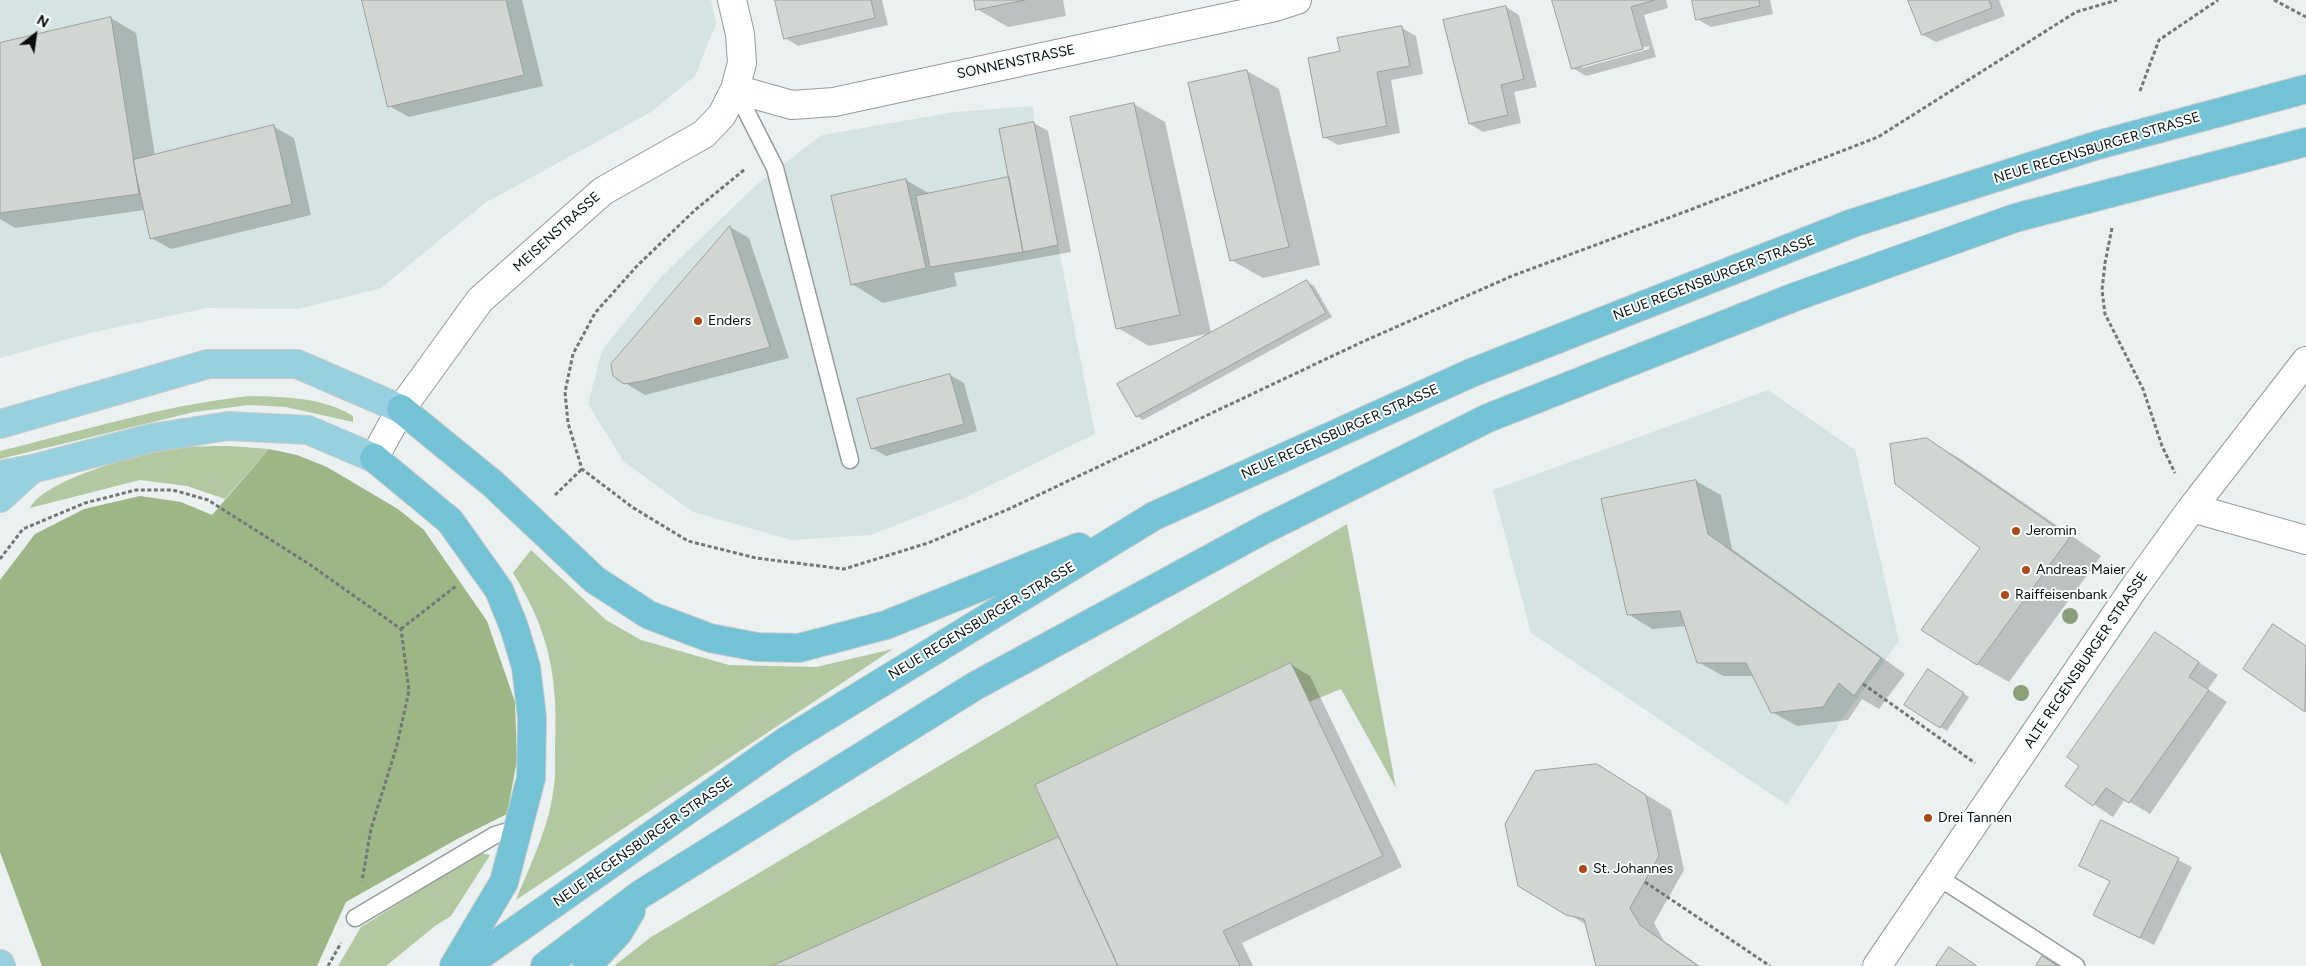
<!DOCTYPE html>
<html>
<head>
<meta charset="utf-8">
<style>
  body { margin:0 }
  #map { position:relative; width:2306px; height:966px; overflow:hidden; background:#ebf1f0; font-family:Figtree,sans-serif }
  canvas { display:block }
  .north { position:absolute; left:10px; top:10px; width:50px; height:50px; -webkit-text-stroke:4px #f9fefe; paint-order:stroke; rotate:30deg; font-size:14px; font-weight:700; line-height:20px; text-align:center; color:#0b0d0d }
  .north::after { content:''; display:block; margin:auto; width:18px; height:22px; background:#0b0d0d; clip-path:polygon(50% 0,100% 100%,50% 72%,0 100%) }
</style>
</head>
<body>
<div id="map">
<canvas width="2306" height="966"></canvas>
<div class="north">N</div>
</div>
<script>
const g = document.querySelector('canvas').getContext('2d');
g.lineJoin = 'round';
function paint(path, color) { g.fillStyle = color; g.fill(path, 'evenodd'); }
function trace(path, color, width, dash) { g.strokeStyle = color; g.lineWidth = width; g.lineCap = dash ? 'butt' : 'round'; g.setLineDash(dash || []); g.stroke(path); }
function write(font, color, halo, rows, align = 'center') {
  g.font = font + ' Figtree,sans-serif'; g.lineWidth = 4; g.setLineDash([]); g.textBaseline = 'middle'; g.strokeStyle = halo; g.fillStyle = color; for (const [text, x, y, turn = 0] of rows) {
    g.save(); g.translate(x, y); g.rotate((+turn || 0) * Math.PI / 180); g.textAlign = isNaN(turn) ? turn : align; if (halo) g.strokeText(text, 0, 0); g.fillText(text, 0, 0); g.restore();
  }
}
paint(new Path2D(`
  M0 0H711L716 23 695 76 651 112 485 203 381 288 298 309 207 308 90 333 0 358Z
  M1033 106 1034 122 1058 245 1095 434 962 499 871 535 791 540 693 512 624 462 588 404 602 350 660 278 756 185 822 135 955 112Z
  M1768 390 1855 450 1899 641 1843 718 1787 805 1531 633 1493 490Z`), '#d5e4e2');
paint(new Path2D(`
  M249 396C284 397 323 397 353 416V422L286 407 249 405 194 412 0 459V451C82 431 164 405 249 396Z
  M230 446 269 449 225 499 187 486 140 480 30 508C45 478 153 449 188 447 202 446 216 446 230 446Z
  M1347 524 1396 788 1341 689 1309 702 1290 663 1035 785 1059 837 772 966H614L651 937Z
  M531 550 606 620 641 640 729 665 816 667 893 649 516 900C529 868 549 827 553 792 556 778 555 762 555 747 558 679 550 632 513 573Z
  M480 853 490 855 451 916 435 926 386 966H338L361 927Z`), '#b2c8a1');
paint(new Path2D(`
  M269 449 297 455 327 467 398 509 424 530 487 621 515 702 517 760 507 814 459 838 346 902 317 966H42L0 852V580L35 534 84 509 140 496 181 502 212 515Z`), '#9db686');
paint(new Path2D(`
  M364 0H522L543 86 409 117 389 106Z
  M776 0H882L888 25 798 46 785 38Z
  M975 0H1063L1066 16 1008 27 977 9Z
  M1553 0H1666L1668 8 1644 15 1656 57 1586 76 1573 68ZM1649 46V49L1582 68V65Z
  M1693 0H1770L1773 14 1711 27 1697 19Z
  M1910 0H1999L2005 16 1936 42 1923 35Z
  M1506 7 1519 15 1537 87 1514 92 1521 123 1483 132 1470 124Z
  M111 18 136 33 155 156 274 127 294 138 311 215 171 249 151 238 145 210 15 228 0 219V44Z
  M1402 28 1416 36 1423 74 1391 80 1400 133 1338 145 1324 137 1341 52Z
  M1247 71 1279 89 1320 265 1263 278 1231 260Z
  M1134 104 1165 122 1211 333 1149 346 1118 328Z
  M1034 123 1048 131 1071 252 954 273 957 286 883 303 852 284 906 180 930 194 1010 178Z
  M730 227 749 238 789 358 645 395 625 383Z
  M1307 282 1314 286 1332 317 1143 420 1137 416Z
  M950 375 964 383 977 431 886 456 872 448Z
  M1927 440 1959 458 2101 556 2009 682 1977 664 1982 548Z
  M1696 481 1721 495 1732 549 1905 674 1879 709 1862 699 1848 720 1797 726 1772 712 1754 676H1723L1698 662 1687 626 1652 629 1628 614Z
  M2155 633 2218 675 2208 689 2227 702 2150 814 2125 799 2113 817 2066 786 2081 765Z
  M2287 634 2306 646V711L2244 669Z
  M1290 664 1310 676 1402 867 1242 943 1253 966H775L1061 837Z
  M1935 675 1969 697 1947 731 1906 705Z
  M1622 780 1671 810 1684 870 1654 923 1664 941 1700 966H1598L1587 925 1519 885Z
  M2102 822 2192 867 2154 945 2108 922 2111 881 2080 866Z`), '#0003');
const building = new Path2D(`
  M362 0H506L524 75 388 107Z
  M775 0H871L875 18 784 39Z
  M974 0H1025L976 10Z
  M1552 0H1655L1631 7 1643 49 1572 69Z
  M1692 0H1759L1760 6 1696 20Z
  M1908 0H1989L1992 8 1922 35Z
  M1506 6 1524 79 1501 85 1508 115 1469 124 1443 20Z
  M111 17 139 194 0 213V43Z
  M1402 26 1410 66 1377 72 1387 126 1323 138 1308 58 1340 51 1337 38Z
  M1247 70 1289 247 1230 261 1188 83Z
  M1134 103 1180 315 1116 329 1070 117Z
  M1034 122 1058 245 1023 252 999 129Z
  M274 125 292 204 150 239 133 160Z
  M1009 177 1023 252 930 267 916 196Z
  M906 179 926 268 851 285 831 196Z
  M730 226 770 347 643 381 624 384 613 376 611 364Z
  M1307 280 1326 313 1136 417 1117 384Z
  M950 374 964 424 871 449 857 399Z
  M1927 438 2070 537 1977 665 1921 630 1980 548 1895 484 1890 444Z
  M1696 480 1708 534 1881 658 1854 696 1839 683 1823 707 1771 713 1746 663H1697L1680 611 1627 615 1601 499Z
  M2273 624 2306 646 2305 712 2243 669Z
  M2155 632 2199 662 2189 677 2209 690 2129 803 2106 788 2093 806 2065 786 2079 766 2067 757Z
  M1291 663 1383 856 1223 931 1240 966H1118L1035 785Z
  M1928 669 1964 693 1940 728 1904 705Z
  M1597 764 1646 795 1659 856 1630 908 1640 925 1698 966H1596L1584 919 1566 915 1518 886 1505 824 1535 771Z
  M2101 820 2179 858 2140 938 2093 915 2110 881 2079 866Z
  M1059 837 1118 966H772Z
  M1949 947 1977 966H1936Z
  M2042 956 2058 966H2036Z`);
paint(building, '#d2d6d3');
trace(building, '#9ba09d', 1);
const service = new Path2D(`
  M735 89 775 168 850 460
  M1938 877 2076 966
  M355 918 495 835 518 828`);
const minor = new Path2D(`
  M735 89 792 105 834 102 1275 7 1297 0
  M374 458 401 409 480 300 603 191 704 134 722 115 735 89 742 63 740 34 732 0
  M2192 508 2306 540
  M1877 966 2134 588 2192 508 2306 361`);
const primary = new Path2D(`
  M0 424 208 364H297L401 409
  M0 475 32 469 152 438 228 426 308 430 374 458
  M0 498 32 469
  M0 964 1 966`);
const trunk = new Path2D(`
  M401 409 493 484 595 580 649 615 710 638 757 647 799 648 886 625 1079 547
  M374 458 450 521 499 590 514 627 526 667 532 717 531 778 504 882 454 966
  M465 966 786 741 1154 516 1471 373 1853 223 2098 145 2306 89
  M545 966 641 894 975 686 1263 530 1488 418 1792 298 2015 218 2306 142
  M587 966 618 933 631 911`);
trace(service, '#969b9b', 19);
trace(minor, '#969b9b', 30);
trace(primary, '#c9caca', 30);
trace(trunk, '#c9caca', 30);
trace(new Path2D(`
  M2274 0 2306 17
  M2140 91 2159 40 2218 0
  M744 170 695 210 636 267 595 313 573 354 565 392 568 423 582 469 632 507 688 541 756 558 844 569 928 543 1011 508 1362 342 1512 276 1687 211 1878 137 2076 12 2117 0
  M2112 228 2105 263 2102 290 2105 314 2143 389 2162 446 2175 473
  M555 495 582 469
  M0 559 23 529 85 503 136 490H173L208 500 309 564 401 629 409 691 397 745 371 829 362 881
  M401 629 456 586
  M1863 684 1975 763
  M1645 882 1770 966
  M328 966 341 943`), '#737776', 3, [4, 2.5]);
trace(service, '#fff', 16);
trace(minor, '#fff', 28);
trace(primary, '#97d1e0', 28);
trace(trunk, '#74c2d6', 28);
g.fillStyle = '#8b9f79';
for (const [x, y] of [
  [2070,616],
  [2021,693]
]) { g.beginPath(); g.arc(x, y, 8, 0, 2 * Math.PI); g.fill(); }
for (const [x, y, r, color] of [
  [698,321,5,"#ad4915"],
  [2016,531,5,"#ad4915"],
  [2026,570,5,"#ad4915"],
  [2005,595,5,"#ad4915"],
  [1928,818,5,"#ad4915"],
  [1583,869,5,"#ad4915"]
]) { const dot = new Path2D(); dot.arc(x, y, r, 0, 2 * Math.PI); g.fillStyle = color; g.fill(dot); trace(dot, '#f9fefe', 2); }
write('14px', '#0b0d0d', '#f9fefe', [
  ["SONNENSTRASSE",1016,62,-12],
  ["NEUE REGENSBURGER STRASSE",2097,148,-17],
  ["MEISENSTRASSE",557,232,-42],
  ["NEUE REGENSBURGER STRASSE",1714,278,-21],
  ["NEUE REGENSBURGER STRASSE",1340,432,-24],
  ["NEUE REGENSBURGER STRASSE",982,621,-31],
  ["ALTE REGENSBURGER STRASSE",2086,660,-56],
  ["NEUE REGENSBURGER STRASSE",643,842,-35]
]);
write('14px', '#0b0d0d', '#f9fefe', [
  ["Enders",708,321],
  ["Jeromin",2026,531],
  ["Andreas Maier",2036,570],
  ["Raiffeisenbank",2015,595],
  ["Drei Tannen",1938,818],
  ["St. Johannes",1593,869]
], 'left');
</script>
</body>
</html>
